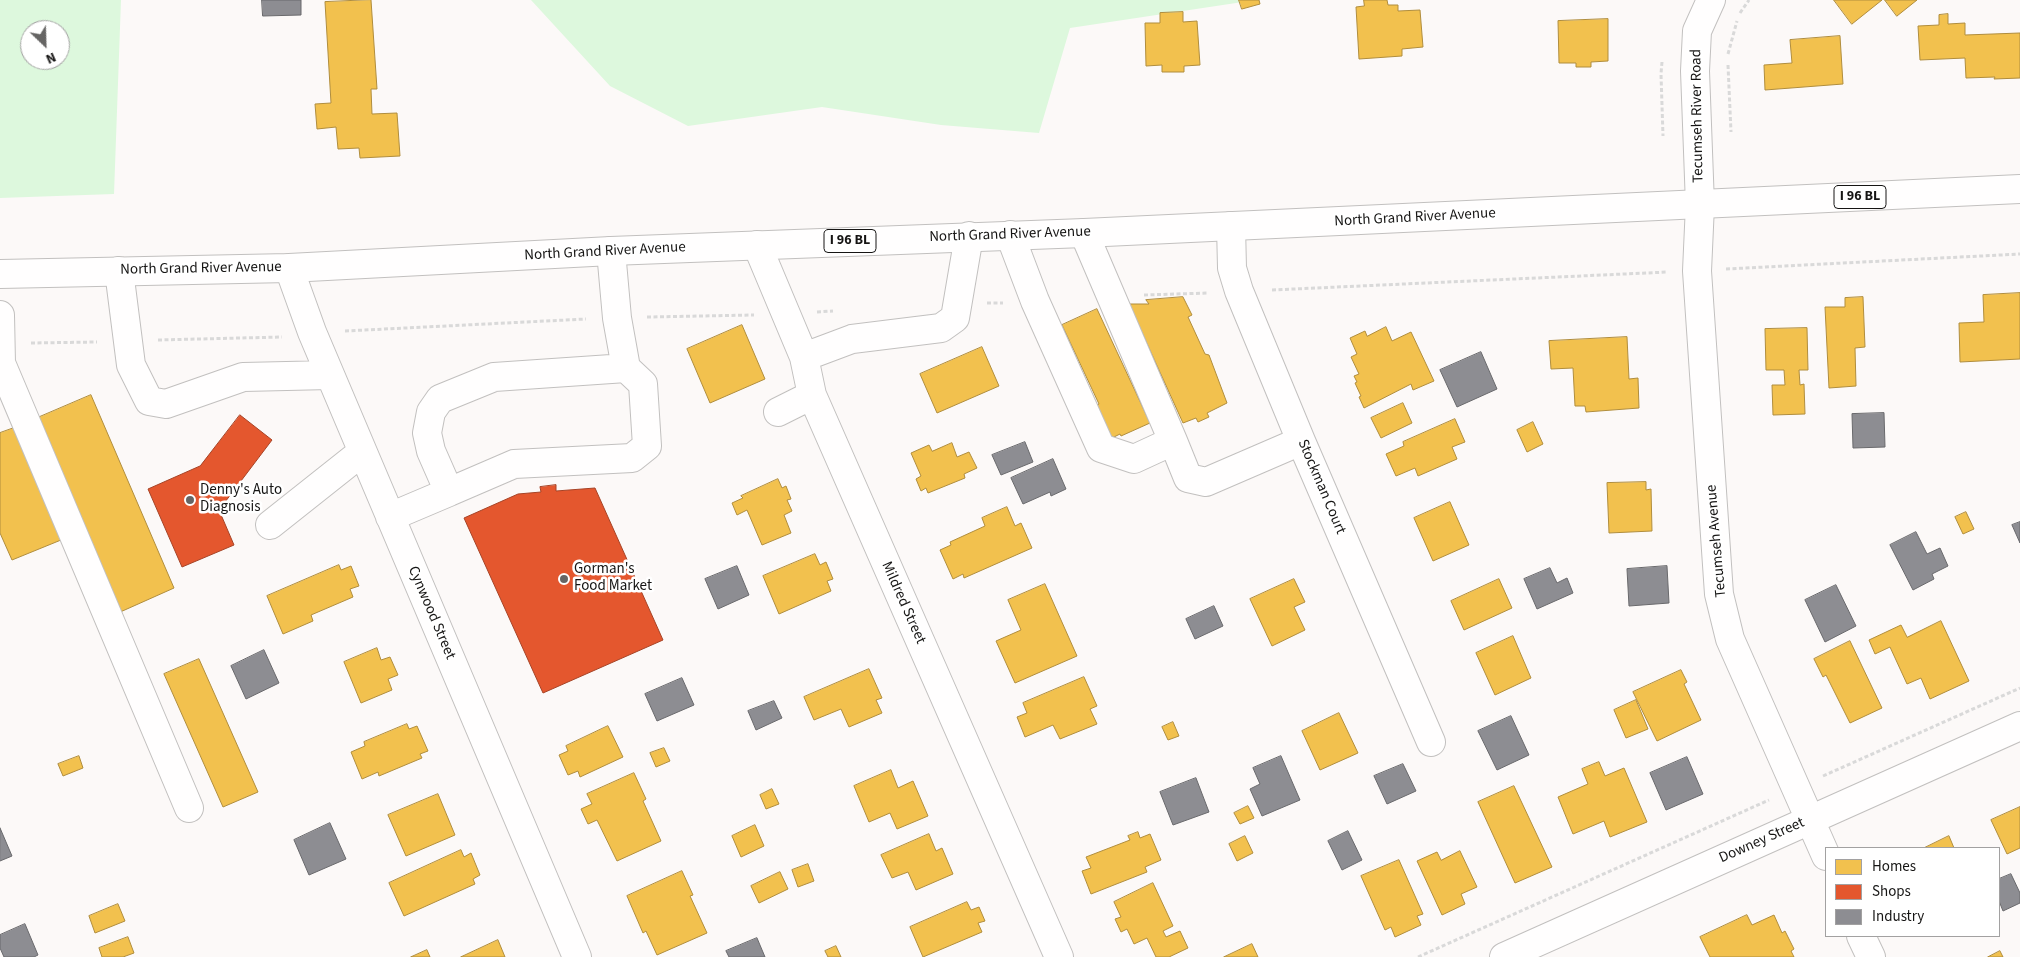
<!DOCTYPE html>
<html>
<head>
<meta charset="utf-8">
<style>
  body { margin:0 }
  #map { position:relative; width:2020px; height:957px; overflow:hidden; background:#fcf9f8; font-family:"Source Sans 3",sans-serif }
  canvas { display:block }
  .legend { position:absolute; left:1825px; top:847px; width:175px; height:90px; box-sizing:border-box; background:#fff; border:1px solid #a2a1a1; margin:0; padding:6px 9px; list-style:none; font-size:15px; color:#161514 }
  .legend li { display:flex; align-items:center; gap:10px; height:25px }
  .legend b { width:25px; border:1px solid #a2a1a1 }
  .north { position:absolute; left:20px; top:20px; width:50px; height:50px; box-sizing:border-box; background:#fff; border:1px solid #a2a1a1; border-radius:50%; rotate:156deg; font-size:14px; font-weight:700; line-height:20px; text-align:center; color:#161514 }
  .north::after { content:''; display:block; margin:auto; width:18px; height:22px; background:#666564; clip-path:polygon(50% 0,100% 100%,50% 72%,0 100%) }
</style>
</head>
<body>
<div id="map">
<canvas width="2020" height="957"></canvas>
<ul class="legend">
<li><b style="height:14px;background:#f2c14e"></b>Homes</li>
<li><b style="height:14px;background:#e4572e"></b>Shops</li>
<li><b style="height:14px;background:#8d8d92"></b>Industry</li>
</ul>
<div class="north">N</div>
</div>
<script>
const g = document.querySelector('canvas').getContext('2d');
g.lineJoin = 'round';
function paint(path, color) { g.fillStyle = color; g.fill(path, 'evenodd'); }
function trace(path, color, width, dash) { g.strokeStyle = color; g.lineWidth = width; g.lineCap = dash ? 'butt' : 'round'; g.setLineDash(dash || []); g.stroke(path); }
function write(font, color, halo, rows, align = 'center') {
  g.font = font + ' "Source Sans 3",sans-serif'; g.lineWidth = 5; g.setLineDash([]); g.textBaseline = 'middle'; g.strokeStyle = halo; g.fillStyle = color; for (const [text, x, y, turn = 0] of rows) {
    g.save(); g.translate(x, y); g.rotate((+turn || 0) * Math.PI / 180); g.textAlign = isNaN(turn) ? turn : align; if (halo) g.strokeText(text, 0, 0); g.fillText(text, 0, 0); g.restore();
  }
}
paint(new Path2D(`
  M0 0H121L114 194 0 198ZM30 30H60V60H30Z
  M531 0H1256L1070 28 1039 133 941 125 822 107 688 126 610 86Z`), '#ddf8dd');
const homes = new Path2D(`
  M371 0 377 89H371L372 114 397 113 400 156 360 158 359 148 338 149 336 127 317 129 315 104 331 103 325 2Z
  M1239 0H1259L1260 4 1242 9Z
  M1364 0H1387L1388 5H1398V11L1420 10 1423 47 1402 49V56L1359 59 1356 7 1364 6Z
  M1834 0H1882L1852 24Z
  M1885 0H1917L1897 16Z
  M1183 12V22L1197 21 1200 65 1184 66V72H1162V65L1146 66 1145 23H1160V13Z
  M1948 14V24L1965 23V35L2020 33V78L1994 79 1995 77 1966 78 1965 58 1920 60 1918 26 1939 25V15Z
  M1608 19V61L1591 62V67H1576V63H1559L1558 21Z
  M1840 36 1843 84 1765 90 1764 65 1792 63 1790 40Z
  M2020 293V359L1960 362 1959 323 1984 322 1983 295Z
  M1183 297 1192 315 1188 317 1205 354 1209 355 1227 403 1207 413 1209 417 1198 422 1196 418 1183 423 1129 304H1149L1146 300Z
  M1863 297 1865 347 1855 348 1856 386 1829 388 1825 307H1845V298Z
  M1097 309 1150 423 1121 436 1120 434 1110 439 1095 406 1099 404 1062 325Z
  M742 325 765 379 710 403 687 349Z
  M1386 327 1392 341 1411 332 1434 381 1413 390 1411 384 1364 408 1359 397 1361 396 1355 383 1357 382 1354 376 1359 374 1351 357 1357 354 1350 338 1365 331 1367 336Z
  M1807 328 1808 370H1799L1800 385 1804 384 1805 414 1773 415 1772 385H1785L1784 370H1766L1765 329Z
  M1627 337 1629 379 1638 378 1639 408 1586 412 1585 406H1575L1573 368 1551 369 1549 341Z
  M982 347 999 386 937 413 920 374Z
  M91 395 174 588 118 613 35 419Z
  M1403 403 1412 423 1381 438 1371 418Z
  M1455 419 1465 442 1452 447 1457 459 1418 476 1415 468 1396 476 1386 454 1404 446 1403 442Z
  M1533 422 1543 444 1527 452 1517 430Z
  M14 428 61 540 12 560 0 533V433Z
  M952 443 957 457 969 452 977 468 964 474 965 478 928 493 926 488 921 491 916 479 921 476 911 453 929 445 932 451Z
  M778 479 782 488 786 486 791 499 787 500 792 511 784 515 791 533 762 545 747 510 737 515 732 503 743 498 741 496Z
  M1646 482V490L1651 489 1652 531 1609 533 1607 483Z
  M1450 502 1469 545 1433 561 1414 518Z
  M1007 507 1015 526 1021 523 1032 548 964 578 963 574 953 579 940 550 951 545 950 542 985 526 982 518Z
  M1966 512 1974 529 1963 534 1955 517Z
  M815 554 820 565 826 562 833 579 827 581 831 591 779 614 763 576Z
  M339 565 341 570 351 566 359 586 350 589 353 597 311 615 313 621 283 634 267 596Z
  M1294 579 1305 602 1294 607 1305 630 1272 646 1250 599Z
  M1499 579 1512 608 1464 630 1451 601Z
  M1045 584 1077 656 1015 683 996 641 1021 630 1008 600Z
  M1941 621 1969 681 1930 699 1921 678 1907 684 1890 647 1875 654 1869 640 1901 625 1907 637Z
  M1513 636 1531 678 1495 695 1476 653Z
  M1850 641 1882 708 1850 723 1826 675 1823 677 1814 659Z
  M377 648 381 660 390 657 398 675 388 679 392 690 361 703 344 662Z
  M199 659 258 792 223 807 164 674Z
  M869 669 882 698 876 700 882 713 849 727 841 709 814 720 804 697Z
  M1681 670 1687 682 1684 684 1701 720 1657 741 1633 692Z
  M1084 677 1097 706 1090 709 1097 724 1060 739 1053 725 1025 737 1017 717 1027 713 1023 703Z
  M1636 700 1648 729 1626 738 1614 710Z
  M1339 713 1358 753 1320 770 1302 731Z
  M1173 722 1179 736 1168 740 1162 727Z
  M407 724 409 729 417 726 428 751 420 754 422 758 379 776 378 772 362 779 351 752 365 746 364 742Z
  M608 726 623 757 580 777 578 771 568 775 559 755 568 751 566 746Z
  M664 748 670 761 656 767 650 753Z
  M79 756 83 768 63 776 58 764Z
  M1599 762 1605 776 1624 768 1647 822 1610 837 1604 821 1573 834 1558 797 1588 784 1582 769Z
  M891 770 898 788 913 781 928 816 897 829 890 813 869 822 854 786Z
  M634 773 646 799 643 801 661 841 617 861 597 820 588 824 581 809 592 804 587 794Z
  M1514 786 1552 867 1515 883 1478 802Z
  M772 789 779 804 766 809 760 795Z
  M438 794 455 835 406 856 388 815Z
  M1248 806 1254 818 1240 824 1234 813Z
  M2020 807V848L2007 854 1991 820Z
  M755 825 764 846 741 857 732 836Z
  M1138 832 1140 838 1150 834 1161 860 1145 867 1147 872 1091 894 1082 871 1091 868 1086 857 1130 840 1128 836Z
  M929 834 936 851 942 848 953 874 916 890 908 872 892 878 881 855Z
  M1245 836 1253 853 1237 861 1229 844Z
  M1949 836 1954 848H1924Z
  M461 850 464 857 471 853 480 875 473 879 475 884 404 916 389 883Z
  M1460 851 1477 887 1461 894 1465 904 1442 915 1417 861 1437 852 1441 860Z
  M1399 860 1423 914 1417 916 1421 925 1395 937 1391 927 1385 930 1361 876Z
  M808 864 814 881 798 887 792 870Z
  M682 871 693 895 690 896 707 933 657 955 646 931 643 933 627 896Z
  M780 872 788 889 759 903 751 886Z
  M1153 883 1173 926 1163 931 1166 937 1180 931 1188 948 1169 957H1156L1147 938 1134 944 1127 929 1121 932 1115 919 1121 917 1114 902Z
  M967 902 971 910 979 907 985 921 978 923 982 932 923 957 910 927Z
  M118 904 125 921 95 933 89 916Z
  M1747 915 1752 925 1774 915 1782 933 1785 931 1794 949 1791 951 1794 957H1710L1700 937Z
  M128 937 134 953 123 957H102L99 948Z
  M498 940 505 957H461Z
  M1252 944 1258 957H1224Z
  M836 946 841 957H828L825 951Z
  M427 950 430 957H411Z
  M2000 951 2003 957H1988Z`);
paint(homes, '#f2c14e');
trace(homes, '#b08d3d', 1);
const shops = new Path2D(`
  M240 415 272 440 219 510 234 545 182 567 148 489 200 466Z
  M556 485V491L595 488 663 640 543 693 464 518 518 494 541 492 540 487Z`);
paint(shops, '#e4572e');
trace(shops, '#a64326', 1);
const industry = new Path2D(`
  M262 0H301V15L263 16Z
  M1481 352 1497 389 1457 407 1440 370Z
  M1884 413 1885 447 1853 448 1852 414Z
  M1025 442 1033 462 1001 475 992 455Z
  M1053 459 1066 489 1051 496 1050 492 1023 504 1011 478Z
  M2020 522V543L2012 525Z
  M1916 532 1927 554 1940 548 1948 566 1932 574 1934 579 1913 590 1890 545Z
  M737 566 749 595 718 609 705 579Z
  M1667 566 1669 603 1629 606 1627 569Z
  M1550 568 1557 583 1567 578 1573 593 1537 609 1524 579Z
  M1836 585 1856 626 1825 642 1805 600Z
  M1214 606 1223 626 1195 639 1186 619Z
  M264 650 279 683 246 699 231 666Z
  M682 678 694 705 657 721 645 694Z
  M774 701 782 718 756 730 748 711Z
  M1511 716 1529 755 1497 770 1478 731Z
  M1281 756 1300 800 1262 816 1250 789 1260 784 1253 768Z
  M1687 757 1703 794 1666 810 1650 773Z
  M1403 764 1416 791 1387 804 1374 776Z
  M1196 778 1209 812 1173 825 1160 792Z
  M330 823 346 859 309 875 294 840Z
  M0 828 12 856 0 861Z
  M1348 831 1362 860 1342 870 1328 841Z
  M2011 874 2020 893V903L2003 911 1999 901V879Z
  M25 924 38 955 34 957H4L0 948V935Z
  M757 938 765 957H729L726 951Z`);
paint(industry, '#8d8d92');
trace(industry, '#69696c', 1);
const minor = new Path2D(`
  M1711 0 1697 31 1695 71 1700 205 1697 271 1719 594 1730 639 1826 856
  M1231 226 1232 268 1239 291 1301 441 1431 742
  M1084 233 1173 441
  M1010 235 1035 301 1101 448 1134 459 1173 441 1188 478 1206 482 1301 441
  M757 245 804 357 812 395 1059 957
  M289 268 312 332 577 957
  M119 271 131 365 149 401 166 404 243 377 330 375
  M0 315 1 363 189 808
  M804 357 852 339 941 328 955 318 969 236
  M778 412 812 395
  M449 492 514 464 632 458 647 446 643 384 626 368
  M390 517 449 492 431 451 427 433 431 412 440 399 494 377 626 368 617 318 611 251
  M270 525 362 452
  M1861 936 1871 957
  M1504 957 2020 726`);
const major = new Path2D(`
  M0 274 289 268 611 251 1084 233 2020 189`);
trace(minor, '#c2c0bf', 30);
trace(major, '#c2c0bf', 30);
trace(new Path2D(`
  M1740 13 1749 0
  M1728 54 1737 21
  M1662 62 1661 74 1663 136
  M1728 65 1731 132
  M1726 269 2020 254
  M1272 290 1668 272
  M1144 295 1208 293
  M987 303H1003
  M817 312 833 311
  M647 317 754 315
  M345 331 586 319
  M158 340 282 337
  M31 343 97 342
  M1823 776 2020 688
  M1418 957 1769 800`), '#d9d9d9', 3, [4, 2.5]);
trace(minor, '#fffefe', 28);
trace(major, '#fffefe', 28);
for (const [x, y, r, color] of [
  [190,500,5,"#666564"],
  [564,579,5,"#666564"]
]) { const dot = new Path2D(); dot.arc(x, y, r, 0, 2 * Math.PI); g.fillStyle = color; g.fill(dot); trace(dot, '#fff', 2); }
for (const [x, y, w] of [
  [1860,197,52],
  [850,241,52]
]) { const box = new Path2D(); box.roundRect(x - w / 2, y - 11.5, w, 23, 4); g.fillStyle = '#fff'; g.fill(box); trace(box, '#161514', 1); }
write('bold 14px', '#161514', null, [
  ["I 96 BL",1860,197],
  ["I 96 BL",850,241]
]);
write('15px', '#161514', '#fff', [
  ["Tecumseh River Road",1698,116,-91],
  ["North Grand River Avenue",1415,218,-3],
  ["North Grand River Avenue",1010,235,-2],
  ["North Grand River Avenue",605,252,-3],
  ["North Grand River Avenue",201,269,-1],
  ["Stockman Court",1321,487,67],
  ["Tecumseh Avenue",1717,541,-95],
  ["Mildred Street",903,603,66],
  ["Cynwood Street",431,613,67],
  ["Downey Street",1762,841,-24]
]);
write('15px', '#161514', '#fff', [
  ["Denny's Auto",200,491],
  ["Diagnosis",200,508],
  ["Gorman's",574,570],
  ["Food Market",574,587]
], 'left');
</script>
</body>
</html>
